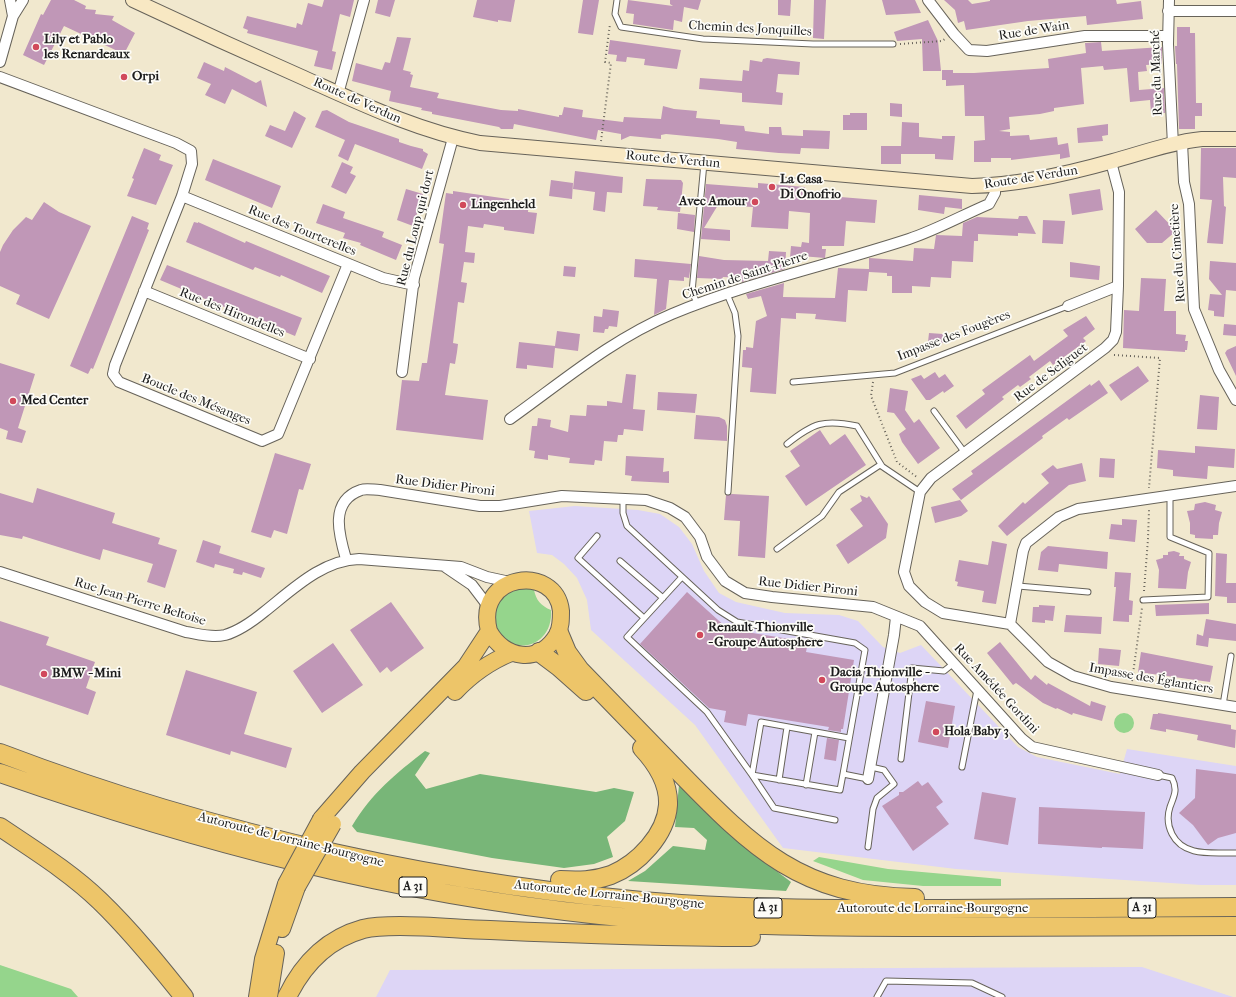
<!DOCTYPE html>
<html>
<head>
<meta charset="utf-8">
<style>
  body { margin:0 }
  canvas { display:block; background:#f1e8ce }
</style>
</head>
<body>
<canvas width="1236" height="997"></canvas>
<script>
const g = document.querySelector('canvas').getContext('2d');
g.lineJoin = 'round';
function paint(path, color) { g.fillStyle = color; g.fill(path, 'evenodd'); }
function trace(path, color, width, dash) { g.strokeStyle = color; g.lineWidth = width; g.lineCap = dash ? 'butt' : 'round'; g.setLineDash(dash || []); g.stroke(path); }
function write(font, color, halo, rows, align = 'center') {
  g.font = font + ' "IM FELL French Canon",serif'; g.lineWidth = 3.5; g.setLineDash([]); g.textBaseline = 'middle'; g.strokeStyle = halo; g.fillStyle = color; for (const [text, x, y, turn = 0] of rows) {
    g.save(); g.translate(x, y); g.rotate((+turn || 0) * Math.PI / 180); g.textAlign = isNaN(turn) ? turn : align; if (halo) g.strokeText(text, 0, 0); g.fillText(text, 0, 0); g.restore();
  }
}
paint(new Path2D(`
  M575 506 638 510 660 514 679 527 692 544 704 571 719 593 736 602 785 613 839 615 858 621 883 647 900 653 921 645 1018 747 1037 757 1120 774 1127 749 1236 766V885H1201L956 869 783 848 695 725 591 630 587 600 577 578 564 564 552 555 537 553 529 511Z
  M1142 967 1233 997H376L390 970Z`), '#ddd5f6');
paint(new Path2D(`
  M526 588 534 590C536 600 541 606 551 610 554 651 503 659 495 621 494 615 494 609 498 603 506 592 512 589 526 588Z
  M1114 723a10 10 0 1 1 20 0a10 10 0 1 1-20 0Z
  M819 857 888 869 1001 879V886H923L863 880 813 861Z
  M0 965 71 989 78 997H0Z`), '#95d58c');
paint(new Path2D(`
  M425 751 430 753 415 775 426 789 480 774 596 792 614 788 634 792 625 821 607 837 613 857 594 864 564 868 492 858 357 832 352 826C372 793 395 774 425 751Z
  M679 785H686L698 803 741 844 791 882 786 891 628 881 645 871 673 846 705 850 707 840 694 828 675 827Z`), '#78b678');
paint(new Path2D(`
  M51 0H74L86 6 85 9 96 10 95 14 114 16 112 20 135 33 124 54 64 26 44 65 23 55 41 14 43 15Z
  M324 0H354L350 17 340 14 332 51 336 52 332 70 314 66 318 51 247 33 248 30 243 28 247 16 296 28 297 23 302 25 308 3 322 7Z
  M378 0H395L390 17 375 13Z
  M477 0H515L511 22 498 20V22L473 17Z
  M583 0H599L593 35 578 33Z
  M628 0 673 6 670 4V0H701L698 10 684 7 682 22 674 20 673 30 633 24 634 14 626 13Z
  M778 0H791L790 16 778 15Z
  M814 0H826L824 39 813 38Z
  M882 0H915L921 13 886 15Z
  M944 0H968L972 4 990 1V0H1116L1117 4 1141 1 1143 19 1087 25 1086 16 1028 21 966 30 964 21 958 23 955 10Z
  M928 20 938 41 941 71H923L922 39 897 41 894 32Z
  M1177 27H1190V33H1195L1196 103H1202V116H1195V129H1179L1177 64H1176L1175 46H1177Z
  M397 37 411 38 403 70 411 72 410 74 413 75 410 87 439 93 437 98 501 110 518 111V109L559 117V115H562L564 107 583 110 582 117 623 122 624 117 661 119 663 106 674 109 697 111 696 118 720 120V124L744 126 745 131 769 134V127H781L782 135 803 136V130L830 131 829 149 801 148 800 154 779 153 736 149 737 142 718 139 666 134 661 135V139L630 136 621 140V134L598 130 596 140 514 124 513 129H501L499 127 432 114V112L421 110 422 108 389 101 391 91 352 81 356 63 382 70 385 62 390 63Z
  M610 40 681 50 677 69 644 65 645 59 627 57 626 62 616 61 617 55 608 54Z
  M1101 42 1102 51 1162 47V64L1146 65 1147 71 1138 72 1139 90 1164 88 1165 113H1151L1150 100 1130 102 1127 68 1104 70 1103 66 1081 68 1084 104 1054 108V111L1040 114 1009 117 1010 129 999 131 1010 132V136L1029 135 1030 140 1057 137 1058 145 1068 143 1070 157 1060 159V154L1011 160V158H991V162H974V141L985 140 984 116H965L964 85 946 86V80H942V70H953V73H974L1049 68 1048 59 1086 53 1085 43Z
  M767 58 800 62 799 75 778 74 776 92 783 93 782 105 742 102V93L699 89 700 78 742 81 743 70 749 71 750 60 762 62 763 59Z
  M204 62 224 71 225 67 256 83 261 80 267 107 232 89 225 104 205 95 211 84 197 78Z
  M890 103 902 104V117L890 116Z
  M327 110 349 122 399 139V142L411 146 423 149V151L428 154 422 169 355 144 348 161 338 156 345 140 315 127 322 111Z
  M294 111 306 118 292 148 265 136 270 125 285 131Z
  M850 113H867V130H843V115H850Z
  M902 122 919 123V137L942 139V136H955L953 160 935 159V154H901V164H881V146H901Z
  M1108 124V135L1102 136 1103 141 1078 143 1077 128Z
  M144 148 161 155 159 160 173 165 156 205 127 196 134 179 132 178Z
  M1201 148H1236V178L1223 177 1224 206 1226 207 1223 244 1207 243 1212 200 1200 199Z
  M213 159 281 186 272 208 205 180Z
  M342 162 353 167 350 173 356 176 346 194 331 187Z
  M575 171 623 177 622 193 607 192 605 212 593 210 595 192 573 189Z
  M646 179 681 180 683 183 680 212 657 210 658 207 643 206Z
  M551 180 573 183 572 199 549 196Z
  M758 183 805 187 804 194 877 200 875 223 846 221 844 246H822V249H826L825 258 801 256 800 259 790 258 791 246 801 247 802 242 809 243 810 213 789 211 788 229 751 227 753 207 718 205 704 228 730 230V241L701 239 706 184 758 188Z
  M406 189 423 194 413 226 397 220Z
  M1100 189 1103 210 1072 215 1069 194Z
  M453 191 529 202 528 212 537 213 534 234 504 230V227L484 224 483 228 468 226 465 252 475 253 474 263 464 262 461 282 467 283 464 303 458 302 453 343 458 344 457 352 455 364 450 363 445 395 488 400 483 440 396 430 402 380 419 381 422 363H427L444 244 439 243 446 193 453 194Z
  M919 195 962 199V209L945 207 944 214 918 210Z
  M44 202 59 212 91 226 49 319 16 304 20 295 0 286V252L3 245 13 230 26 217 32 220Z
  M323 204 345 212 343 218 384 232 382 237 402 245 396 260 360 245 361 243 343 238 345 233 316 223Z
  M1156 210 1176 231 1162 243H1147L1135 229Z
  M678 213 695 215 694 232 677 229Z
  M132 216 149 223 147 229 149 230 93 369 91 368 88 374 70 366Z
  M1019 216H1027L1036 234 1018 233V236L978 234V241H974L973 262 952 261 951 278 931 277 930 287 912 286V293H892V276H887V273L869 272 867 291 848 290 846 322 815 319 816 314 796 313V319L781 318 776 394 750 392 752 368 742 367 743 350H746V347L753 348 756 321 767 316 761 296 748 299 746 294 784 283 783 297 835 298 838 268 869 269V258L913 261 914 248 934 249 936 235 962 236 963 223 977 217 1018 219Z
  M1043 220 1065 221 1063 244 1042 243Z
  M194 222 198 223V222L245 243 246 241 330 276 322 293 281 275 280 277 255 267 253 270 186 242Z
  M769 251 786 252 785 269 742 282 741 278 723 277 722 279 697 278 699 256 724 260 768 261Z
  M635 259 691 264 689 278 684 277V281L669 280 666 309 654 315 657 279 634 277Z
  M1210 261 1236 263V291L1226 290 1224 317 1214 316V311L1208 310 1210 294 1222 295 1209 279Z
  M1070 262 1100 266 1099 280 1070 277Z
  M167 265 302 318 295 336 283 331 284 329 242 312 241 314 160 280Z
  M564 266 576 267 575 277 563 276Z
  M1141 278 1166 279 1164 311H1176V334L1186 335 1185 341H1188L1187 350H1185V352L1123 348 1124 310 1139 311Z
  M603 309 619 311 617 327 609 326 608 329H605L604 333 593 332 594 316 602 317Z
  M1086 316 1095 329 1083 338 1086 341 1053 365 1050 361 1029 377 1031 379 1020 387 1018 385 1002 397 1004 399 966 429 956 416 985 394 982 390 1030 355 1034 361 1068 336 1063 330Z
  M1224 324 1236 325V336L1223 335Z
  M557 331 580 334 578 351 555 348 553 368 527 365V369L516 368 519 342 555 346Z
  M929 333 943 334V343L928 342Z
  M1236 346V376L1225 353 1227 350Z
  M0 363 35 374 18 428 26 431 22 443 6 439 8 431 0 428Z
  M1138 366 1149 381 1121 401 1109 385Z
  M935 372 939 378 945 374 954 386 944 393 943 391 930 400H926L911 379 921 375 924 379Z
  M626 374 636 375 633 409 645 410 643 431 624 429 623 435H618L617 442 604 441 602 461 595 460 594 465 569 463 570 458 548 455V460L534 458 535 451 529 450 532 426H537L538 418 551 420 550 427 568 432 570 415 586 416 587 405 607 406V401L622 403Z
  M1099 380 1108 393 1069 420 1067 418 1042 436 1043 438 961 500 952 489 973 474 971 471 1090 384 1091 386Z
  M890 388 908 391 905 410 914 423 919 419 940 448 918 464 902 442 899 434 906 429 894 413 887 412Z
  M658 392 697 394 695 413 657 410Z
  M1200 395 1219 397 1217 430 1197 429Z
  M696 415 719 417 725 420 727 426V441L694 439Z
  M820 430 830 445 845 434 866 465 806 506 785 476 800 466 790 451Z
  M1195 446 1235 449 1234 468 1208 466 1207 479 1173 476V470L1157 468 1158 450 1195 453Z
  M275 453 311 464 303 490 299 489 287 534 274 530 271 538 251 532Z
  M626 456 664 458 663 472 669 471V483L631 481 632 476 625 475Z
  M1100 458 1115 459 1114 478 1099 477Z
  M1082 463 1086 481 1069 485 1007 536 998 526 1023 502 1025 504 1049 483 1041 474 1053 465 1057 469Z
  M37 488 115 513 112 523 160 538 158 544 177 550 165 588 147 582 153 564 103 549 100 560 23 536 22 539 0 535V493L33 503Z
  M732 494 769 496 765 558 738 556 740 521 724 520 726 495Z
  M860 495 867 498 869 496 888 524 886 538 848 564 836 545 863 526 850 509 862 501Z
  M960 500 968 511 961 516 935 523 931 507Z
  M1205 502 1216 505 1215 510 1222 512 1219 523 1218 535H1213V539L1195 538V535L1190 534V523L1187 511 1194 510 1195 504Z
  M1122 519 1137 520 1135 542 1109 539 1111 524 1122 525Z
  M203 540 221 546 219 553 265 568 261 578 243 572 242 575 233 573 234 569 215 564 214 568 196 562Z
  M992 541 1007 544 996 604 982 602 984 591 957 586 958 582 955 581 959 560 988 565Z
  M1048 546 1108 552 1107 569 1059 564 1058 572 1038 570 1041 552Z
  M1174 551 1180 553 1179 556H1184V559L1191 562 1188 572 1186 589 1158 588 1159 570 1156 560 1163 558V555H1168V552Z
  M1216 553 1227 554 1226 583H1236V603H1227V597L1215 596Z
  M1115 572 1131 573 1129 600 1133 601 1132 615H1129V622L1113 621 1116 587H1114Z
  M687 592 728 629 808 642 806 652 854 660 843 729H841V732L828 730 829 727 748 714 746 726 724 722 726 711 709 708 640 644Z
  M391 602 424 648 391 672 387 667 380 673 350 630Z
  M1209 603V614L1156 616 1155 605Z
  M1039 605 1055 606 1053 621 1045 620V623L1032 622 1033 607H1039Z
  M1066 615 1102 617 1101 634 1064 632Z
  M1206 619 1236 624V641L1209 638 1208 647 1196 645 1197 634 1203 636Z
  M0 621 49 637 46 645 95 662 86 688 96 692 88 715 0 685Z
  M1000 642 1031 680 1035 675 1047 685 1048 683 1090 706 1091 701 1106 706 1102 721 1073 713 1072 715 1057 708 1056 709 1043 703 1016 683 1013 685 987 653Z
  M333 643 363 685 322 713 293 671Z
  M1099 648 1121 650 1119 666 1098 664Z
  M1141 652 1213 666 1210 682 1138 672Z
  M186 670 257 692 244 734 292 748 286 768 231 751 230 755 166 735Z
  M926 701 955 706 948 748 918 742Z
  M1158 713 1231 725V729L1236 730 1235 748 1197 740 1198 735 1166 729V732L1150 729 1153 714H1158Z
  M827 738 839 740 836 761 824 759Z
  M1196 769 1236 774V833L1218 838 1208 845 1193 825 1179 813 1195 798Z
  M918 781 922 786 928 782 943 802 936 807 949 824 913 851 882 806 899 795V792H903Z
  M982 792 1016 798 1008 845 974 839Z
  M1039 807 1145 812 1143 849 1102 847V848L1038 844Z`), '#c097b7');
const lane = new Path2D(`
  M617 0 615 14 621 27 703 39 813 44H893
  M727 294 735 313 738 336 728 492
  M698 305 692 292 704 163
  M793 382 895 373 1068 306
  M934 411 965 453
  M787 444C813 423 824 419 857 426L882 466
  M623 499V513L627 526 718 610 737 622 855 643 865 650 843 774 868 779
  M597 536 578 558 644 618
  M777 549 822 516 839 492 880 465 920 492
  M620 561 663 598
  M682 577 627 637 707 712 752 775 840 790 843 774
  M1018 586 1088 592
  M1143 600 1208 597 1209 553 1170 537V496
  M1223 705 1231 656
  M901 759 912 668 944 671 954 663
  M962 767 977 690
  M1158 775 1172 778C1178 790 1174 796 1170 807 1167 816 1168 826 1172 834 1184 858 1214 852 1236 853
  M779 780 787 727
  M806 785 815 732
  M835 820 774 808 752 775 761 722 849 738
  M868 847 873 809 877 798 894 784 884 770 871 767
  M877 997 886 981 972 983 1002 997`);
const street = new Path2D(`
  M10 0 13 16
  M928 0 954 34 969 50 987 51 1085 36H1168
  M1169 0 1168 44 1173 145
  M1168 11H1236
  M0 62 13 16 23 0
  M0 77 176 143 191 151 192 164 182 196 115 365 113 374 119 382 262 441 278 434 348 264
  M338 94 364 0
  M1182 143 1184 182 1189 204 1194 309 1219 370 1236 400
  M182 196 383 278 414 285
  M144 291 310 359
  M1068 306 1118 286
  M402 372 414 278 453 138
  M510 419C562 382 612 339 672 314 749 282 830 265 909 239 936 230 963 215 989 204L995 193V186
  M1236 486 1078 509 1059 517 1026 543 1023 551 1010 624 1048 662 1073 676 1111 687 1236 707
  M346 559C339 535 329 501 361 490 366 488 374 490 380 490L480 506H500L562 496 646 500 670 508 685 517 700 537 707 557 725 581 745 593 772 597 873 607 920 626 1022 739 1032 747 1158 775
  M444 566 472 585 488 606
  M0 572 186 632C199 634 212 638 225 635 239 631 253 621 264 612 292 590 322 560 359 559L461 567 487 577 510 582
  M1010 624 943 613 925 602 909 586 904 572 920 492 931 478 1105 348 1113 340 1116 332 1118 286 1119 192 1111 162
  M868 779 894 635 896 617`);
const secondary = new Path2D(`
  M133 0C190 27 247 53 304 78 362 104 418 131 480 143L972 186C1019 185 1067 174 1113 161 1142 153 1172 142 1202 139 1213 139 1225 139 1236 139`);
const primary = new Path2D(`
  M455 692C472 674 489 662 511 653
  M321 819 362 772 466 666 489 631C474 573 556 563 561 611 561 620 561 628 557 635 539 665 504 659 489 631
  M282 929 297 887
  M257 997 263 959 286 884
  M269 997 276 953`);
const highway = new Path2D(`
  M559 633 567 652 580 670C613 704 646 738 679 772 754 849 801 896 915 898
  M539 652 559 667 586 691
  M0 753C215 835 452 888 681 904 769 910 858 909 946 909 1043 908 1139 908 1236 907
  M0 773C195 841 394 894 600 915 721 927 843 927 965 927 1055 927 1146 926 1236 926
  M0 827C34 850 70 872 100 901 131 931 157 963 184 997
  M560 880C578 881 594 881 611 875 638 864 666 835 668 805 669 783 656 763 642 748
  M287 997C303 964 327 939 363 929 375 926 388 926 400 926 430 926 460 929 490 930 577 934 664 937 751 937`);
trace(lane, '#67635a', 7);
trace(street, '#67635a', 12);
trace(secondary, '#67635a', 16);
trace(primary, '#67635a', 18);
trace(highway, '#67635a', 20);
trace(new Path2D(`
  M900 44 942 41 945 39
  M601 141 611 63 605 62 610 24
  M1114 355 1160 358 1149 488
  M873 382 871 396 897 462 918 478
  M1144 591 1148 539 1149 510
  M1132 681 1142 608`), '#67635a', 2, [1, 3]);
trace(lane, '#fff', 5);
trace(street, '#fff', 10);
trace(secondary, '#f8e8c3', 14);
trace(primary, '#edc569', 16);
trace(highway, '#edc569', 18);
const primaryBridge = new Path2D(`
  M286 884 321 819
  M297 887 333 824`);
trace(primaryBridge, '#67635a', 18, []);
trace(primaryBridge, '#edc569', 16);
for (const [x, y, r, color] of [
  [36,47,4,"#d1495b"],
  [124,77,4,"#d1495b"],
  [772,187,4,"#d1495b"],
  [755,202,4,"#d1495b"],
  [463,205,4,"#d1495b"],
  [13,401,4,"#d1495b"],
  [700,635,4,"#d1495b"],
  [44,674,4,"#d1495b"],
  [822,680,4,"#d1495b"],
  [936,732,4,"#d1495b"]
]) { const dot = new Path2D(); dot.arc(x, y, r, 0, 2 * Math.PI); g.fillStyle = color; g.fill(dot); trace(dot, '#fdfcf7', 1.5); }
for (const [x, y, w] of [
  [413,887,28],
  [768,908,28],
  [1142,908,28]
]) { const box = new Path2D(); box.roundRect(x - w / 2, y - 10, w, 20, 3); g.fillStyle = '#fdfcf7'; g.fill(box); trace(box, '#1c1c1c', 1); }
write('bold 12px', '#1c1c1c', null, [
  ["A 31",413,887],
  ["A 31",768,908],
  ["A 31",1142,908]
]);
write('13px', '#1c1c1c', '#fdfcf7', [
  ["Chemin des Jonquilles",750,29,3],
  ["Rue de Wain",1034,31,-9],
  ["Rue du Marché",1157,73,-92],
  ["Route de Verdun",357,101,24],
  ["Route de Verdun",673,160,5],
  ["Route de Verdun",1031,178,-9],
  ["Rue du Loup qui dort",416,228,-76],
  ["Rue des Tourterelles",302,231,22],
  ["Rue du Cimetière",1178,253,-94],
  ["Chemin de Saint-Pierre",745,276,-18],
  ["Rue des Hirondelles",232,313,22],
  ["Impasse des Fougères",954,336,-21],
  ["Rue de Seliguet",1051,373,-37],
  ["Boucle des Mésanges",196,400,22],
  ["Rue Didier Pironi",445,486,7],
  ["Rue Didier Pironi",808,587,6],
  ["Rue Jean-Pierre Beltoise",140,602,17],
  ["Impasse des Églantiers",1151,679,10],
  ["Rue Amédée Gordini",996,689,47],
  ["Autoroute de Lorraine-Bourgogne",291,840,14],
  ["Autoroute de Lorraine-Bourgogne",609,895,6],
  ["Autoroute de Lorraine-Bourgogne",933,909]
]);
write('bold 13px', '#1c1c1c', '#fdfcf7', [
  ["Lily et Pablo",44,40],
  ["les Renardeaux",44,55],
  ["Orpi",132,77],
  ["La Casa",780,180],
  ["Di Onofrio",780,195],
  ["Avec Amour",747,202,"right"],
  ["Lingenheld",471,205],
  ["Med Center",21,401],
  ["Renault Thionville",708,628],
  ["- Groupe Autosphere",708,643],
  ["Dacia Thionville -",830,673],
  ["Groupe Autosphere",830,688],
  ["BMW - Mini",52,674],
  ["Hola Baby 3",944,732]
], 'left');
</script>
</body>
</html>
